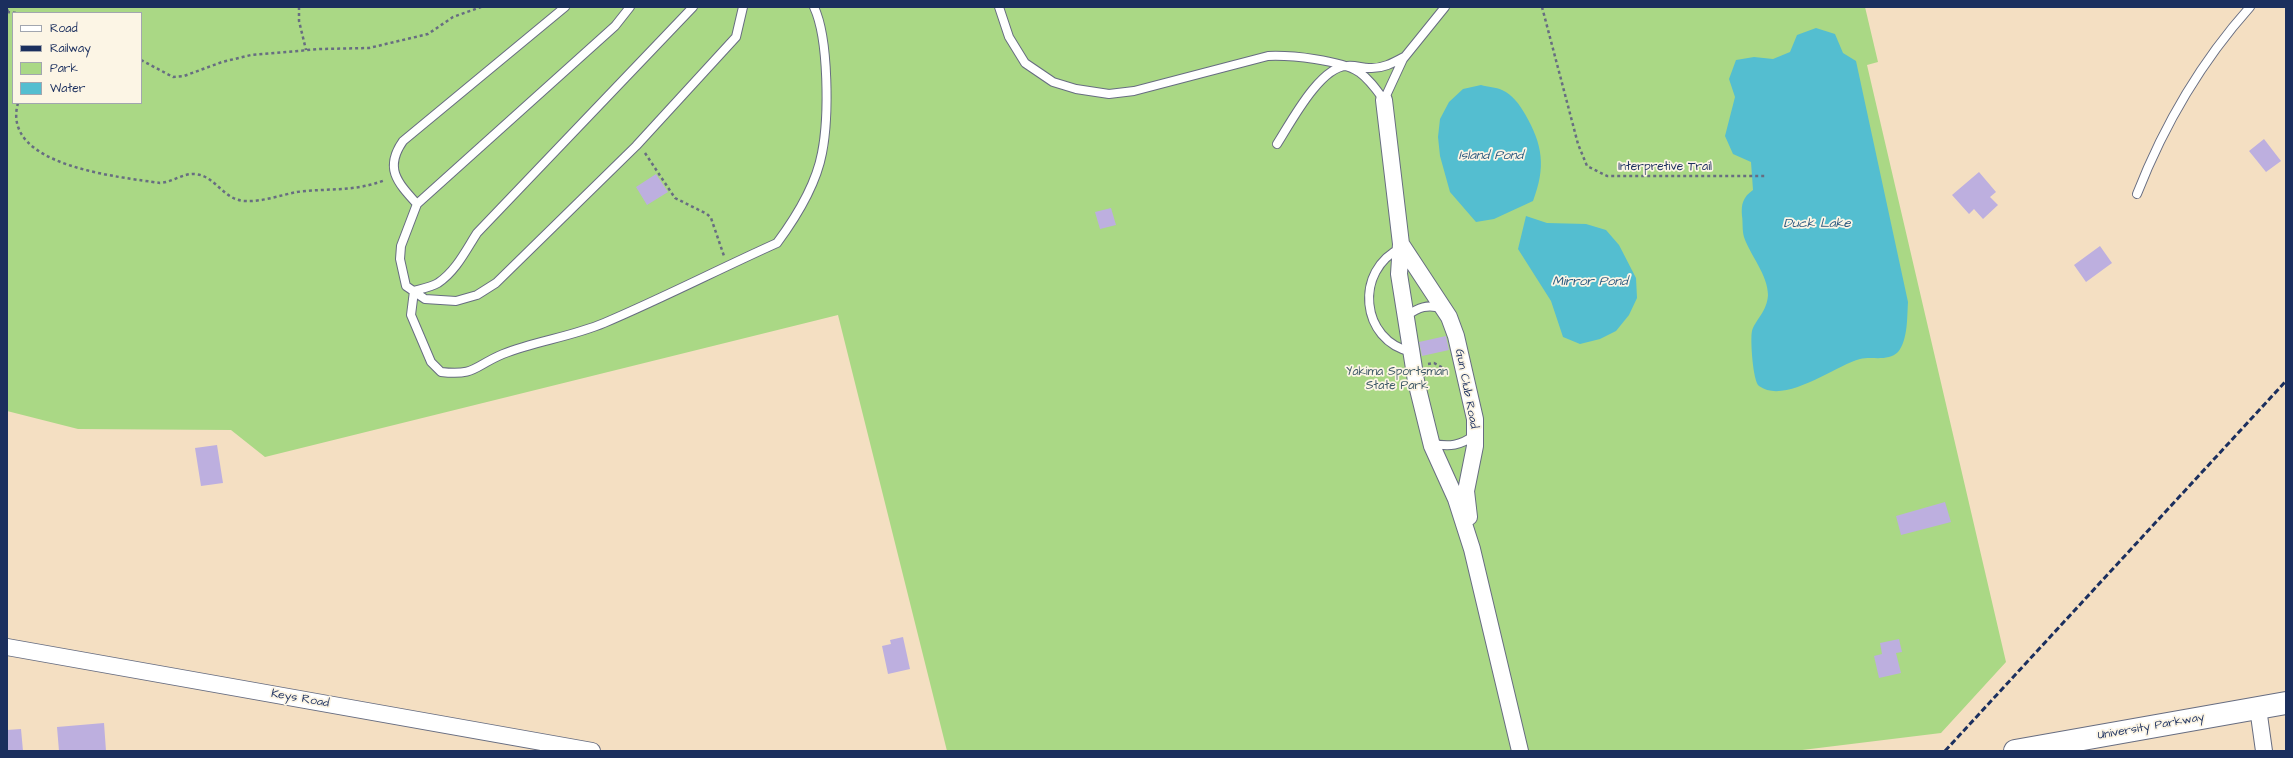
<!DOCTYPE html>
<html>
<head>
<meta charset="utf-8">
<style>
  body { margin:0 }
  #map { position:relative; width:2293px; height:758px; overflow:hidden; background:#f4dfc2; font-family:"Architects Daughter",sans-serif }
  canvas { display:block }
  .frame { position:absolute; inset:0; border:8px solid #1b2f5e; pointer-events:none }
  .legend { position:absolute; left:12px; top:12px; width:130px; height:92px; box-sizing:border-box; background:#fcf5e5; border:1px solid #a2a6af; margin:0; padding:5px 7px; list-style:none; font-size:12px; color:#1b2f5e }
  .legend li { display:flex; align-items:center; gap:8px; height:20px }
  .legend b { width:20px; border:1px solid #a2a6af }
</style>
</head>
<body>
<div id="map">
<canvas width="2293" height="758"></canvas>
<div class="frame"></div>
<ul class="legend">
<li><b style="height:5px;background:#fff"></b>Road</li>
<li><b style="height:5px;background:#1b2f5e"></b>Railway</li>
<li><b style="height:11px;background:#aad885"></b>Park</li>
<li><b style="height:11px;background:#54bed0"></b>Water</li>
</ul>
</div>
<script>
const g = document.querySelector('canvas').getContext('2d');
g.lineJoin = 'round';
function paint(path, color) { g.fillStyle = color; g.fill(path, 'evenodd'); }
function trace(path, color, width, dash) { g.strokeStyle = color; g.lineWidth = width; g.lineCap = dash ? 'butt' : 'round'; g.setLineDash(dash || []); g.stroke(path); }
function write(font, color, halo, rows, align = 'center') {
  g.font = font + ' "Architects Daughter",sans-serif'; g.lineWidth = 3.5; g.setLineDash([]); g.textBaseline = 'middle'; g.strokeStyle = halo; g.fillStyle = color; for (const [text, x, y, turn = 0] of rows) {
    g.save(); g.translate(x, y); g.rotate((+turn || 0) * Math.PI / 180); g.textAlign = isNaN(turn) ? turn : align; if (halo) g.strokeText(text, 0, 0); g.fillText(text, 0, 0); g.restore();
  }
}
paint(new Path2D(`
  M7 7H1865L1878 62 1867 65 2006 662 1941 733 1794 751H947L838 315 265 457 231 430 78 429 7 411ZM13 13H141V103H13Z`), '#aad885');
paint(new Path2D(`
  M1816 28 1835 34 1843 53 1856 61 1908 302C1907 317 1908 340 1898 352 1888 362 1872 356 1860 359 1834 366 1785 405 1759 386 1753 382 1750 339 1752 331 1755 320 1767 312 1768 295 1768 275 1750 255 1744 237 1742 230 1743 222 1742 216 1741 204 1743 197 1753 190L1751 162 1733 154 1725 136 1735 97 1729 79 1736 60 1754 57 1773 59 1790 52 1797 35Z
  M1481 85C1488 87 1496 87 1502 90 1513 95 1519 104 1525 114 1543 145 1546 167 1533 201L1494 219 1476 222 1450 192 1440 156 1438 137 1440 119 1449 102 1463 89Z
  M1526 216 1547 223 1586 224 1606 230 1619 245 1636 278 1637 298 1629 315 1616 331 1600 339 1580 344 1563 337 1551 301 1518 249Z`), '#54bed0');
paint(new Path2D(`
  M2264 139 2281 161 2266 172 2249 151Z
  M1979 172 1996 192 1990 197 1998 205 1983 219 1974 209 1969 214 1952 195Z
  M656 174 668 192 647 205 636 187Z
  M1111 208 1116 225 1100 229 1095 212Z
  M2100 246 2112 263 2086 282 2074 265Z
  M1446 336 1449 350 1422 356 1419 342Z
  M217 445 223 483 201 486 195 448Z
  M1945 502 1951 522 1901 535 1896 516Z
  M903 637 910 669 888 674 882 646 891 644 890 640Z
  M1899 639 1902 652 1896 653 1901 673 1879 678 1874 656 1882 654 1880 643Z
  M104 723 106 751H59L57 727Z
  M21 729 23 751H7V730Z`), '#bdafdf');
const lane = new Path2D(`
  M630 7 615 26 417 204 401 246 400 259 406 286 425 299 456 301 477 295 496 283 636 146 736 37 743 7
  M999 7 1009 37 1025 63 1053 82 1076 89 1109 94 1134 91 1268 56C1291 55 1340 60 1359 72 1369 79 1376 89 1384 100L1403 59 1445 7
  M1277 144C1290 124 1320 66 1347 66 1355 65 1362 68 1369 68 1382 69 1393 63 1404 57
  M2137 194C2164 125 2200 63 2250 7
  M417 204C397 182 384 168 403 141L565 7
  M1401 248C1354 270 1360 341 1412 352
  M414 291 411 315 431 362 441 372C476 376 474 366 503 354 535 341 571 337 604 323 663 298 719 269 777 243 797 216 816 185 822 153 829 118 829 39 814 7
  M414 291C421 289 431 287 438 283 456 271 466 250 477 233L693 7
  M1406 316C1418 308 1428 303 1442 309
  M1432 443C1449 448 1461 445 1475 435`);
const street = new Path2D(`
  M1384 100 1401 244 1399 274 1416 381 1432 446 1456 499 1472 549 1520 751
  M1401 244 1449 317 1456 336 1475 419V446L1466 491 1469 517
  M7 647 592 751
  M2258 708 2264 751`);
const secondary = new Path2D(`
  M2015 751 2286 703`);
trace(lane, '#676d81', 10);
trace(street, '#676d81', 18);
trace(secondary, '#676d81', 24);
trace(new Path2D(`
  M299 7V21L306 50
  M1542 7 1578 144 1587 166 1607 176H1767
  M7 12 17 13
  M7 12 9 7
  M141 60 173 77 184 76 222 62 251 55 320 49 369 48 428 34 453 17 481 7
  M18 103C0 167 122 177 160 183 173 182 183 173 195 174 216 176 223 200 245 201 262 202 281 195 297 192 327 188 355 192 385 180
  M645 153 675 198 707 214 711 218 724 256
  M1428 364 1434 363 1447 370`), '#676d81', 2.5, [3, 3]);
trace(lane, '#fff', 8);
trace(street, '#fff', 16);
trace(secondary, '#fff', 22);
trace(new Path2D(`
  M1945 751 2286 381`), '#1b2f5e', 3, [6, 3]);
write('12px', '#1b2f5e', '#fcf5e5', [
  ["Interpretive Trail",1665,167],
  ["Gun Club Road",1466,389,79],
  ["Keys Road",300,699,10],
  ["University Parkway",2151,727,-10]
]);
write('12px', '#3f5968', '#fcf5e5', [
  ["Yakima Sportsman",1397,372],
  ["State Park",1397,386]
]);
write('italic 13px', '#2c5a80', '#fcf5e5', [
  ["Island Pond",1491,156],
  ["Duck Lake",1817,224],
  ["Mirror Pond",1590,282]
]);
</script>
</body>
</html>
